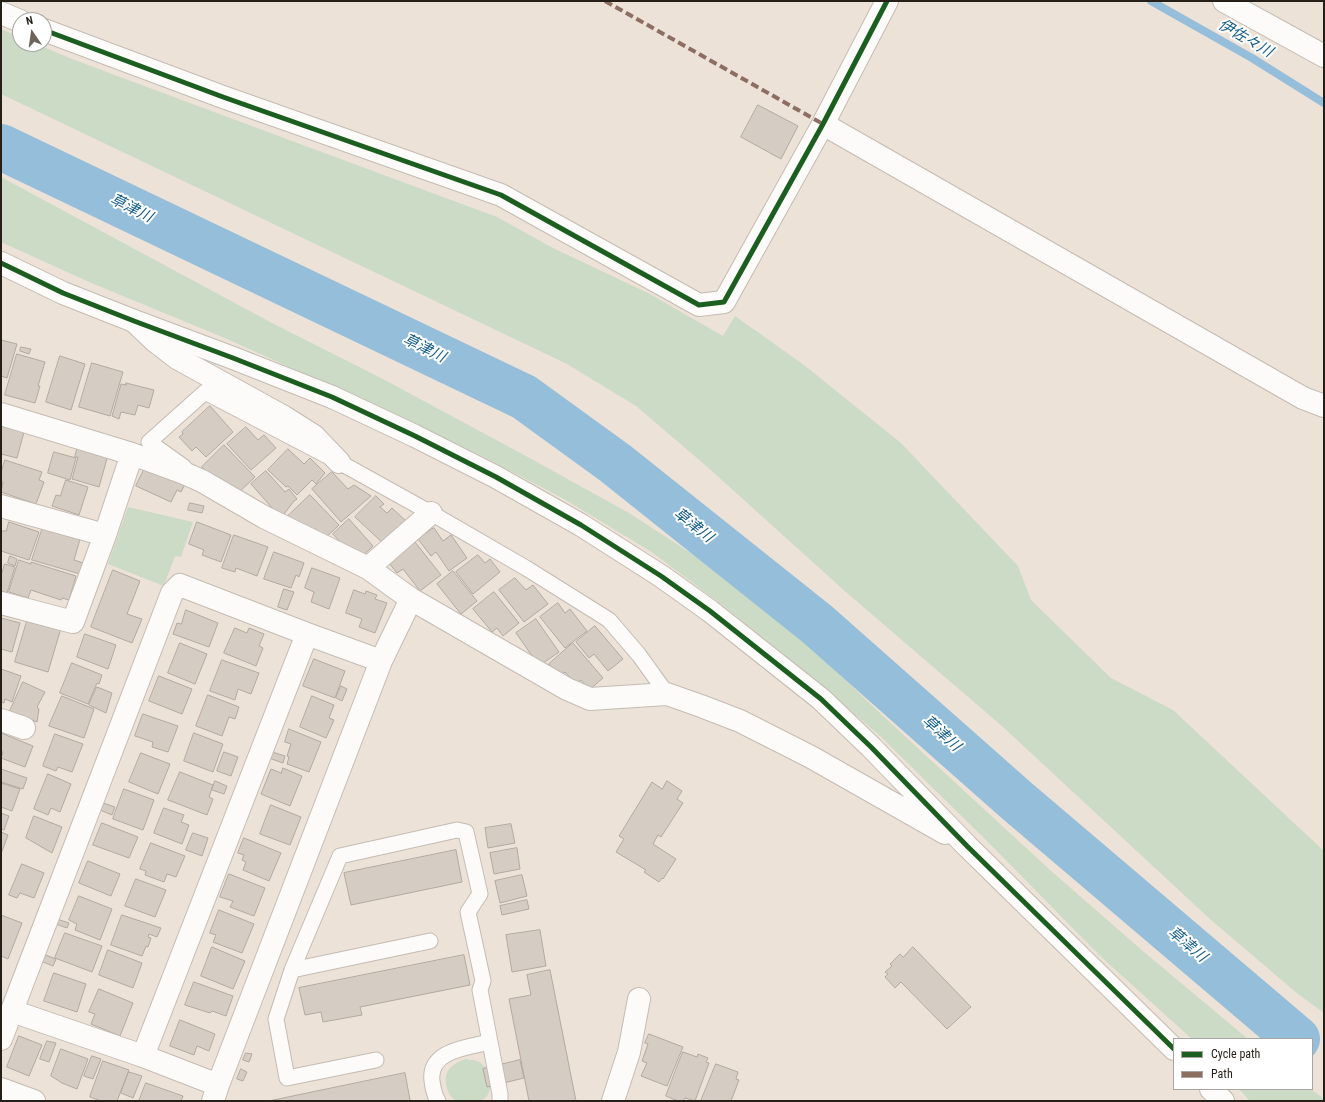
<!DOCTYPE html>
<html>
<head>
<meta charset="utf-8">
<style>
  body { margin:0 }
  #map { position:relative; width:1325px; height:1102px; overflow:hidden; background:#ede2d7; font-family:"Roboto Condensed",sans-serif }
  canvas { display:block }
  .frame { position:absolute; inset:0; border:2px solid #261f18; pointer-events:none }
  .legend { position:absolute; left:1173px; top:1038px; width:140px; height:52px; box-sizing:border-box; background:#fff; border:1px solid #a8a5a3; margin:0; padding:5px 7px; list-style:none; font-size:12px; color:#261f18 }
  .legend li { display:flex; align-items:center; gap:8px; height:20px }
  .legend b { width:20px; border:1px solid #a8a5a3 }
  .north { position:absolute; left:12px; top:12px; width:40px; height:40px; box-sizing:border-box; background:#fff; border:1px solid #a8a5a3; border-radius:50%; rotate:347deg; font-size:11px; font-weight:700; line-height:16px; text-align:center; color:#261f18 }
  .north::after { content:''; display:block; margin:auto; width:14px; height:18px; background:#6c635b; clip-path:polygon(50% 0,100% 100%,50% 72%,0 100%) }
</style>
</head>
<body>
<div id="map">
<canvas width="1325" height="1102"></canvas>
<div class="frame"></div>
<ul class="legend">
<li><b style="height:5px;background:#1b5e20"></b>Cycle path</li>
<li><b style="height:5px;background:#8d6e63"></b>Path</li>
</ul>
<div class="north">N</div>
</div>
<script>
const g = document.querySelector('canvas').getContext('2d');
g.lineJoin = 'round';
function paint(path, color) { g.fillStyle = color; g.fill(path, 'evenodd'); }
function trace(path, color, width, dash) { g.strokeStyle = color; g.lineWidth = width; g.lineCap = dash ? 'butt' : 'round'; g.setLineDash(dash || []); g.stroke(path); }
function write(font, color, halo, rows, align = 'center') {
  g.font = font + ' "Roboto Condensed","Noto Sans JP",sans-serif'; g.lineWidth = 4; g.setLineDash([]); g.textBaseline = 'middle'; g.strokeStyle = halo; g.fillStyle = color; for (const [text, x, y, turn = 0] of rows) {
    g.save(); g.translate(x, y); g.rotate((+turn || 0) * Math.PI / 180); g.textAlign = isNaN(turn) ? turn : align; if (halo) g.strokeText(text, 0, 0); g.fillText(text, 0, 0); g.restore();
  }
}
paint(new Path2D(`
  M1 29 20 37V44H36L72 59 222 115 497 217 553 248 648 293 723 336 735 316 804 365 901 443 1018 566 1031 600 1111 678 1173 710 1324 851V1013L1298 994 1211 920 1003 727 847 593 704 464 636 406 567 364 1 94Z
  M1 177 272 323 383 379 526 456 629 513 723 574 809 645 883 716 1050 870 1144 952 1248 1039H1192L1100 956 991 845 879 735 792 661 724 606 650 551 564 499 484 457 398 416 227 339 89 282 1 242Z
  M128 507 193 522 181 557 175 556 164 586 108 564Z
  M466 1059C471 1060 476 1060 481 1063 491 1070 494 1086 487 1096 483 1101 477 1101 470 1101 466 1101 459 1102 455 1100 451 1098 448 1092 447 1088 442 1072 452 1063 466 1059Z
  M1239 1089H1311L1324 1099V1101H1250Z`), '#ccdbc5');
trace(new Path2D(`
  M1151 1 1252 58 1324 103`), '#95beda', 8);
trace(new Path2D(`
  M1 147 524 397 615 463 817 624 1016 800 1297 1039`), '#95beda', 46);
const building = new Path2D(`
  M758 105 798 126 781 159 741 137Z
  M1 340 17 344 7 378 1 376Z
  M21 347 31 349 29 354 20 351Z
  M17 354 45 362 38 386H40L35 403 5 395Z
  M60 356 85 364 71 410 46 402Z
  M92 363 123 372 110 416 79 407Z
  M126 383 154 390 149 408 138 405 135 415 121 412 119 419 112 416 121 384 126 385Z
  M210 406 233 432 206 457 196 447 192 451 179 437 183 434 182 432Z
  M1 425 24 432 17 458 1 454Z
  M246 427 258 440 264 435 276 448 251 470 227 444Z
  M224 445 255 477 236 495 219 478 216 481 202 467Z
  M78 446 108 455 99 487 72 479 78 457H75Z
  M288 449 304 464 310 458 325 473 316 484 312 480 297 495 288 486 286 487 268 470Z
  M54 452 76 458 70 480 48 473Z
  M5 460 42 472 39 480 44 482 36 504 1 492 3 482H1V473Z
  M146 466 185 484 181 492 177 490 171 502 136 486Z
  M266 471 285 492 289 489 297 499 294 501 281 518 251 484Z
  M332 472 348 489 354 485 371 496 341 522 312 489Z
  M66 480 88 487 79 515 52 506 56 495 60 496Z
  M310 495 339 525 322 541 306 525 302 529 288 516Z
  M376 496 384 504 380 507 387 513 392 508 408 523 386 546 355 517Z
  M190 503 204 506 202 513 188 510Z
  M349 519 373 546 357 561 333 534Z
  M9 522 39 532 29 560 1 551V531H6Z
  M197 522 231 535 221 562 202 555 204 550 189 544Z
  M43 527 80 539 74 560 83 563 80 574 32 560Z
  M434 528 443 541 451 535 467 558 449 571 436 552 431 556 418 539Z
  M234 535 268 547 257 576 236 568 235 572 222 568Z
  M415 542 441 575 420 591 403 569 397 573 389 563Z
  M274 552 304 563 299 577 296 575 291 588 264 579Z
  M478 555 485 563 490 559 500 572 473 594 456 572Z
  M10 556 17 559 15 566 8 563Z
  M19 560 31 564V562L76 576 69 600 62 598 61 600 31 590 28 598 9 592Z
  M5 564 15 567 7 593 1 591V576Z
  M312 568 340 578 329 609 311 602 314 592 305 588Z
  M113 570 140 581 127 614 142 619 132 643 91 627Z
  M453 571 477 601 461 614 437 584Z
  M515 578 526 590 533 585 548 604 524 622 499 590Z
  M284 589 294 592 287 610 278 607Z
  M354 590 365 594 366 591 377 595 375 599 387 603 375 633 359 627 362 619 346 613Z
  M494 592 519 623 503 636 497 628 492 632 473 609Z
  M558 603 565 613 570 609 587 631 565 648 540 617Z
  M186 610 218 623 209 647 173 634 177 623 181 624Z
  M1 618 20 623 12 652 1 649Z
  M28 618 61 628 48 672 15 662Z
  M536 619 559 652 539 666 516 633Z
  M595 626 623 659 608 671 594 654 589 658 576 642Z
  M235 628 247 633 249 628 264 634 259 646 263 648 256 666 224 653Z
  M85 634 116 645 108 669 77 657Z
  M180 643 207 654 195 684 168 673Z
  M573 643 603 678 589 690 581 680 576 684 565 672 560 676 549 664Z
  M314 659 345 671 335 698 303 686Z
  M222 660 259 673 251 694 238 689 235 700 210 691Z
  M72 663 102 675 99 684 97 683 88 704 60 693Z
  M1 669 21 676 12 702 5 699 4 703 1 702Z
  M159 676 192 689 182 714 149 701Z
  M23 682 45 692 37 707 39 709 37 722 10 711Z
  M341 686 347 689 342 701 336 698Z
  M97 687 112 693 106 713 89 705Z
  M208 695 239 707 235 719 229 717 222 736 196 726Z
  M62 696 94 709 84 738 49 726Z
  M312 696 334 705 329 718 334 720 326 738 300 727Z
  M143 714 178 726 168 752 152 747 153 742 135 736Z
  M289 729 321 742 309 772 287 764 289 757 287 756 291 744 285 742Z
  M1 733 33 746 25 767 1 758 3 752 1 751Z
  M194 733 223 744 213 772 184 761Z
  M55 734 83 744 72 772 58 767 56 771 43 766Z
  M224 752 238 757 231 776 217 771Z
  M272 752 285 756 283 763 269 758Z
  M141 753 170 764 158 794 129 782Z
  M283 768 302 776 290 806 261 794 271 769 281 773Z
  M1 769 27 778 23 789 1 782Z
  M180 772 213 785 209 797 213 799 207 815 168 800Z
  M48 774 71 784 60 812 51 808 48 815 34 809Z
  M215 781 227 786 224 794 212 790Z
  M667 781 682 791 677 799 683 803 661 837 658 835 653 844 676 859 663 879 662 878 659 882 644 872 646 870 616 852 624 839 619 836 652 782 662 789Z
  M1 783 20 789 12 811 1 807Z
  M124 789 154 800 143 830 113 819Z
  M103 803 115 807 112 815 100 810Z
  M271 805 301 817 290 845 260 834Z
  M164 808 184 815 181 822 189 825 182 844 154 833Z
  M1 813 9 816 4 830 1 829Z
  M34 816 62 827 52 853 26 838Z
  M102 823 138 837 129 858 93 845Z
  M511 824 515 843 488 848 485 828Z
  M1 832 8 835 1 854Z
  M193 833 208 838 202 856 186 850Z
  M244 838 281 853 269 881 243 870 246 862 242 860 244 855 238 853Z
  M151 843 185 856 176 877 167 874 164 882 145 875 146 871 140 869Z
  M517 848 520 869 494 874 490 853Z
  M456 850 462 882 351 905 344 873Z
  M88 861 120 874 111 896 79 883Z
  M22 864 44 873 34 898 20 893 17 898 9 895Z
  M229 874 265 888 254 916 230 907 233 901 220 897Z
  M522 875 527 896 500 903 495 881Z
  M136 879 166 890 155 917 125 906Z
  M79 896 112 909 100 940 75 930 77 924 69 920Z
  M527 900 529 909 502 915 500 906Z
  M219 910 254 924 242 953 213 942 216 935 210 933Z
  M1 915 22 923 8 959 1 956Z
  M122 915 161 928 157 937 149 934 148 937 151 938 148 947 146 946 142 956 111 945Z
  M57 919 69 923 67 928 56 924Z
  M540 930 546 966 512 972 506 935Z
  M65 933 102 946 92 972 55 958Z
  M212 947 245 961 233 989 201 976Z
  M913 947 971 1007 947 1029 901 982 895 988 885 977 888 974 885 972 892 966 890 964 900 954 903 957Z
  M108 950 142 963 133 988 99 975Z
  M43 954 56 959 53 966 41 961Z
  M464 955 470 985 360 1007 362 1015 323 1022 321 1012 305 1015 299 988Z
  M550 970 576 1101H529L509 999 531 995 527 975Z
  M54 973 86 984 77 1012 44 1001Z
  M194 982 233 996 226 1016 212 1011 210 1013 185 1005Z
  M99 989 133 1003 120 1036 91 1024 95 1014 89 1012Z
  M180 1020 215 1034 209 1051 197 1046 194 1055 170 1046Z
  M649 1034 683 1047 667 1086 641 1076 647 1063 642 1061 648 1044 645 1043Z
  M19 1036 42 1045 29 1076 7 1067Z
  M47 1041 56 1043 49 1062 40 1059Z
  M61 1049 88 1059 77 1089 62 1083 51 1076Z
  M683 1052 697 1057 698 1054 708 1058 706 1062 709 1063 695 1101 685 1098 683 1101H678L666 1096Z
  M246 1053 252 1054 249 1062 243 1060Z
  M92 1056 101 1059 93 1079 84 1076Z
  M520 1060 524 1078 487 1087 483 1069Z
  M103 1061 129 1070 117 1101H101L90 1097Z
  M716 1064 738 1072 736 1079 739 1080 731 1101H701Z
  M241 1069 247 1072 243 1081 237 1079Z
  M129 1072 142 1076 133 1098 121 1093Z
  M405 1073 410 1100 407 1101H269Z
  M146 1083 183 1096 181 1101H139Z`);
paint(building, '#d5ccc4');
trace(building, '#b2a9a1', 1);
const service = new Path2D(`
  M184 467 149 442 205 392 339 462 431 513 526 568 609 620 639 655 667 694
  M292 970 430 941
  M376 1060 287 1078 276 1019 292 970 340 856 457 830 466 832 480 894 468 912 483 981 480 990 500 1094V1101
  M438 1101C434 1095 433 1088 432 1081 428 1050 469 1047 490 1042`);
const minor = new Path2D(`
  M1224 1 1324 56
  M1 13 20 21
  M44 30 223 97 501 195 699 305 724 302 823 124 887 1
  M823 124 1303 398 1324 406
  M134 321 155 341 177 358 284 417 314 436 339 462
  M332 397 415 436 496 477 581 525 661 576 710 611 821 699 871 747 967 846 1174 1049
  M1 414 132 454 184 473 202 481 264 517 368 568 411 599 567 689 590 699 667 694 701 706 740 721 811 757 945 833
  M1 506 105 535
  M368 568 431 513
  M1 603 73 622 105 535 132 454
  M1 720 24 728
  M12 1011 143 1056
  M1 1039 172 593 180 585 307 634 381 661
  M218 1085 143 1056 307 634
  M1 1089 34 1101
  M1211 1089 1223 1101
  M213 1101 218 1085 381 661 411 599
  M613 1101 629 1052 639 999`);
const tertiary = new Path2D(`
  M1 263 63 293 134 321 233 358 332 397`);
trace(service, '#c4bbb2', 17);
trace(minor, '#c4bbb2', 24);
trace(tertiary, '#c4bbb2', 24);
trace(service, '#fcfbf9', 15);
trace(minor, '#fcfbf9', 22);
trace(tertiary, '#fcfbf9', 22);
trace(new Path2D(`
  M605 1 823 124`), '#8d6e63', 4, [8, 4]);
trace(new Path2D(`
  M44 30 223 97 501 195 699 305 724 302 823 124 887 1
  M1 263 63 293 134 321 233 358 332 397 415 436 496 477 581 525 661 576 710 611 821 699 871 747 967 846 1174 1049`), '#1b5e20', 5);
write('italic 15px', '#125c88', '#fff', [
  ["伊佐々川",1245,39,30],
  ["草津川",131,209,26],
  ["草津川",424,349,26],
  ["草津川",693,526,38],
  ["草津川",941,734,42],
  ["草津川",1187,945,40]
]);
</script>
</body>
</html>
